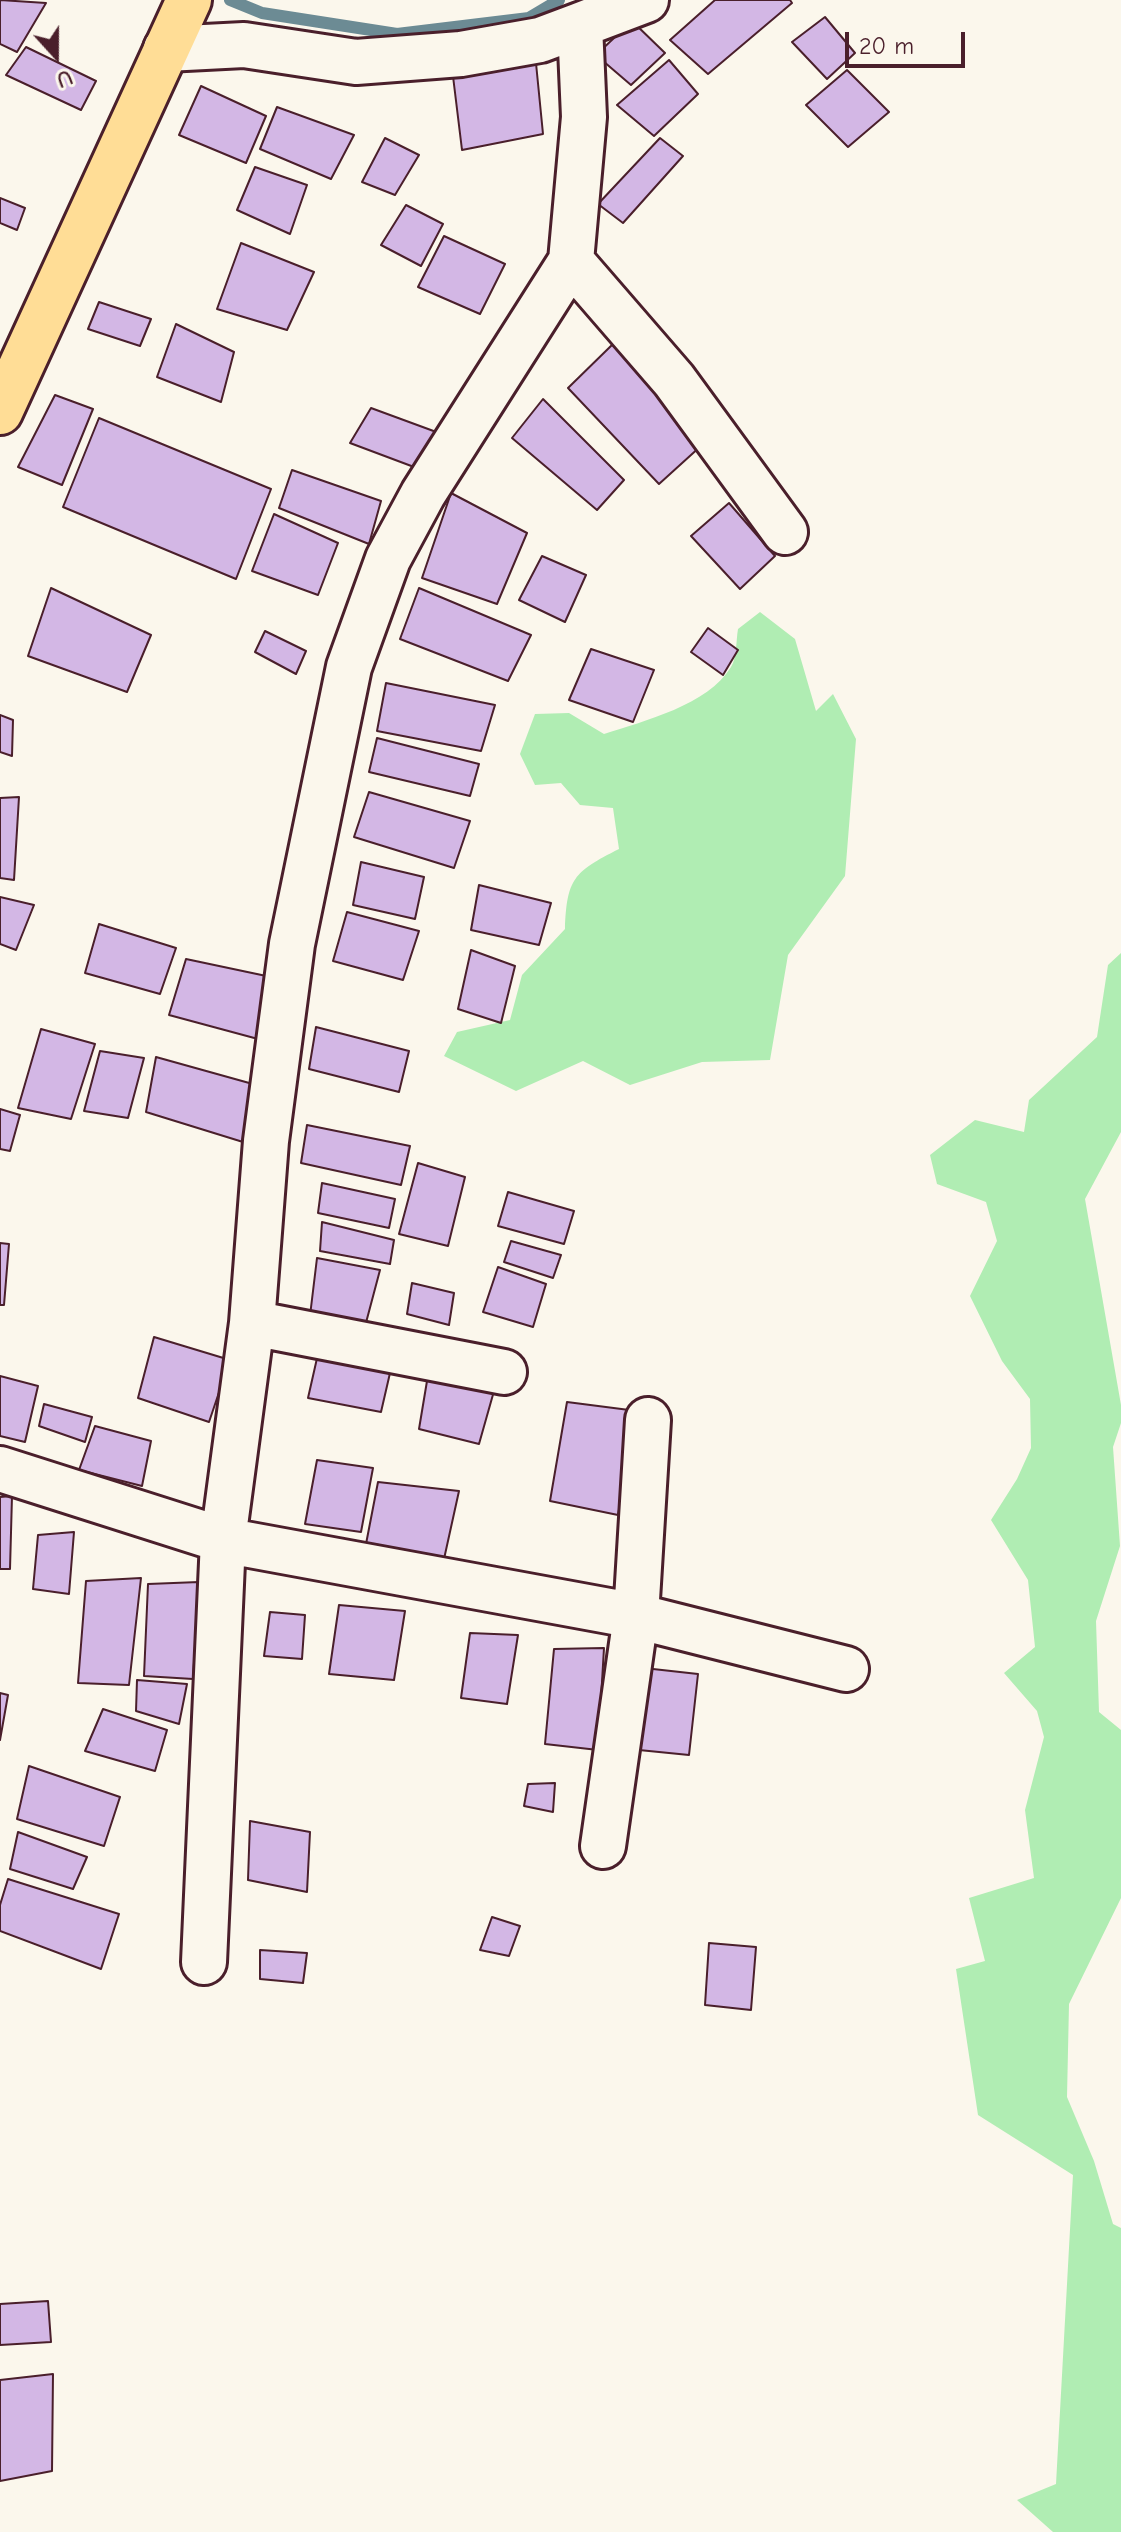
<!DOCTYPE html>
<html>
<head>
<meta charset="utf-8">
<style>
  body { margin:0 }
  #map { position:relative; width:1121px; height:2532px; overflow:hidden; background:#fbf7ec; font-family:"Comic Neue",sans-serif }
  canvas { display:block }
  .north { position:absolute; left:16px; top:16px; width:80px; height:80px; -webkit-text-stroke:6px #fbf7ec; paint-order:stroke; rotate:159deg; font-size:22px; font-weight:700; line-height:32px; text-align:center; color:#4a1f2b }
  .north::after { content:''; display:block; margin:auto; width:28px; height:36px; background:#4a1f2b; clip-path:polygon(50% 0,100% 100%,50% 72%,0 100%) }
  .scale { position:absolute; left:845px; top:32px; width:120px; height:36px; box-sizing:border-box; border:4px solid #4a1f2b; border-top:0; padding-left:10px; font-size:24px; line-height:28px; white-space:nowrap; color:#4a1f2b; -webkit-text-stroke:6px #fbf7ec; paint-order:stroke }
</style>
</head>
<body>
<div id="map">
<canvas width="1121" height="2532"></canvas>
<div class="north">U</div>
<div class="scale">20 m</div>
</div>
<script>
const g = document.querySelector('canvas').getContext('2d');
g.lineJoin = 'round';
function paint(path, color) { g.fillStyle = color; g.fill(path, 'evenodd'); }
function trace(path, color, width, dash) { g.strokeStyle = color; g.lineWidth = width; g.lineCap = dash ? 'butt' : 'round'; g.setLineDash(dash || []); g.stroke(path); }
paint(new Path2D(`
  M760 612 795 639 816 711 833 694 856 739 845 876 788 955 770 1060 702 1062 630 1085 583 1061 516 1091 444 1056 457 1032 510 1020 522 975 565 929C567 879 573 872 619 849L613 808 580 805 561 783 535 785 520 754 535 714 569 713 604 734C644 721 708 705 731 667 737 658 736 640 738 629Z
  M1121 953V1132L1085 1199 1121 1405V1423L1113 1447 1120 1546 1096 1621 1099 1712 1121 1730V1898L1069 2004 1067 2097 1094 2161 1113 2224 1121 2228V2532H1053L1017 2500 1056 2484 1073 2175 978 2115 956 1969 985 1961 969 1898 1034 1878 1025 1810 1044 1737 1037 1711 1004 1673 1035 1647 1028 1580 991 1520 1017 1479 1031 1448 1030 1399 1002 1361 970 1296 997 1241 986 1202 937 1184 930 1155 975 1120 1024 1132 1029 1100 1097 1037 1108 965Z`), '#b0edb3');
trace(new Path2D(`
  M230 0 262 13 397 34 529 18 559 0`), '#6c8b94', 12);
const building = new Path2D(`
  M0 0 46 3 17 52 0 44Z
  M715 0H790L792 3 708 74 670 40Z
  M825 17 855 53 827 79 792 42Z
  M632 21 665 53 631 85 596 55Z
  M26 47 96 81 81 110 6 75Z
  M535 53 543 134 462 150 452 68Z
  M669 60 698 94 654 136 617 105Z
  M847 70 889 112 848 147 806 105Z
  M201 86 266 116 246 163 179 135Z
  M277 107 354 135 331 179 260 149Z
  M385 138 419 155 395 195 362 182Z
  M660 138 683 156 623 223 598 204Z
  M255 167 307 185 290 234 237 210Z
  M0 198 25 208 17 230 0 223Z
  M406 205 443 224 421 266 381 245Z
  M444 236 505 264 480 314 418 287Z
  M241 243 314 272 287 330 217 309Z
  M99 302 151 319 140 346 88 329Z
  M176 324 234 352 221 402 157 377Z
  M614 343 702 445 659 484 568 388Z
  M55 395 93 409 62 485 18 467Z
  M543 399 624 480 597 510 512 438Z
  M371 408 439 433 422 470 350 443Z
  M99 418 271 489 236 579 63 507Z
  M292 470 381 501 369 544 279 508Z
  M451 493 527 533 497 604 422 578Z
  M729 503 775 556 740 589 691 536Z
  M274 514 338 543 318 595 252 571Z
  M542 556 586 575 565 622 519 600Z
  M51 588 151 635 127 692 28 656Z
  M419 588 531 635 508 681 400 639Z
  M708 628 738 650 723 675 691 652Z
  M265 631 306 651 296 674 255 652Z
  M591 649 654 670 633 722 569 700Z
  M386 683 495 705 481 751 377 731Z
  M0 715 13 720 12 756 0 752Z
  M377 738 479 764 470 796 369 772Z
  M369 792 470 821 454 868 354 837Z
  M19 797 14 880 0 878V798Z
  M361 862 424 877 415 919 353 905Z
  M479 885 551 903 539 945 471 930Z
  M0 897 34 905 16 950 0 944Z
  M347 912 419 931 403 980 333 961Z
  M99 924 176 948 160 994 85 973Z
  M471 950 515 966 501 1023 458 1009Z
  M186 959 271 977 258 1039 169 1015Z
  M316 1027 409 1051 399 1092 309 1069Z
  M41 1029 95 1044 71 1119 18 1108Z
  M100 1051 144 1058 128 1118 84 1111Z
  M156 1057 260 1086 243 1142 146 1112Z
  M0 1109 20 1115 10 1151 0 1149Z
  M307 1125 410 1146 401 1185 301 1163Z
  M418 1163 465 1177 448 1246 399 1234Z
  M322 1183 395 1199 389 1228 318 1213Z
  M508 1192 574 1211 564 1244 498 1226Z
  M322 1222 394 1240 390 1264 320 1251Z
  M511 1241 561 1255 553 1278 504 1262Z
  M0 1243 9 1244 4 1305H0Z
  M317 1258 380 1270 363 1334 309 1324Z
  M498 1267 546 1284 533 1327 483 1312Z
  M412 1283 454 1293 449 1325 407 1314Z
  M154 1337 230 1360 209 1422 138 1398Z
  M320 1345 393 1360 381 1412 308 1398Z
  M428 1375 494 1391 479 1444 419 1429Z
  M0 1376 38 1386 25 1442 0 1436Z
  M567 1402 637 1411 618 1515 550 1501Z
  M44 1404 92 1417 85 1442 39 1426Z
  M95 1426 151 1441 142 1486 79 1470Z
  M317 1460 373 1468 361 1532 305 1524Z
  M378 1482 459 1491 444 1559 366 1544Z
  M12 1496 10 1569H0V1497Z
  M74 1532 69 1594 33 1589 38 1535Z
  M141 1578 129 1685 78 1683 86 1581Z
  M199 1582 193 1679 144 1676 148 1584Z
  M339 1605 405 1611 394 1680 329 1674Z
  M270 1612 305 1615 302 1659 264 1656Z
  M470 1633 518 1635 507 1704 461 1698Z
  M604 1648 598 1750 545 1744 554 1649Z
  M644 1668 698 1674 689 1755 639 1750Z
  M137 1680 187 1684 179 1724 136 1711Z
  M0 1693 8 1695 0 1740Z
  M103 1709 167 1730 155 1771 85 1751Z
  M29 1766 120 1797 104 1846 17 1819Z
  M555 1783 553 1812 524 1806 528 1784Z
  M250 1821 310 1832 307 1892 248 1880Z
  M18 1832 87 1857 73 1889 10 1869Z
  M8 1879 119 1914 101 1969 0 1931V1905Z
  M492 1917 520 1926 509 1956 480 1950Z
  M709 1943 756 1947 751 2010 705 2005Z
  M260 1950 307 1953 303 1983 260 1979Z
  M48 2301 51 2342 0 2345V2304Z
  M53 2374 52 2471 0 2481V2380Z`);
paint(building, '#d3b7e5');
trace(building, '#4a1f2b', 2);
const minor = new Path2D(`
  M580 25 646 0
  M166 49 244 45 356 62 461 54 540 40 580 25 584 117 571 261 423 494 388 559 349 667 292 944 266 1141 252 1323 223 1540 204 1962
  M571 261 674 380 785 532
  M252 1323 504 1372
  M0 1469 223 1540 636 1616 846 1669
  M603 1846 636 1616 648 1420`);
const highway = new Path2D(`
  M0 412 189 0`);
trace(minor, '#4a1f2b', 50);
trace(highway, '#4a1f2b', 50);
trace(minor, '#fbf7ec', 44);
trace(highway, '#ffdd96', 44);
</script>
</body>
</html>
